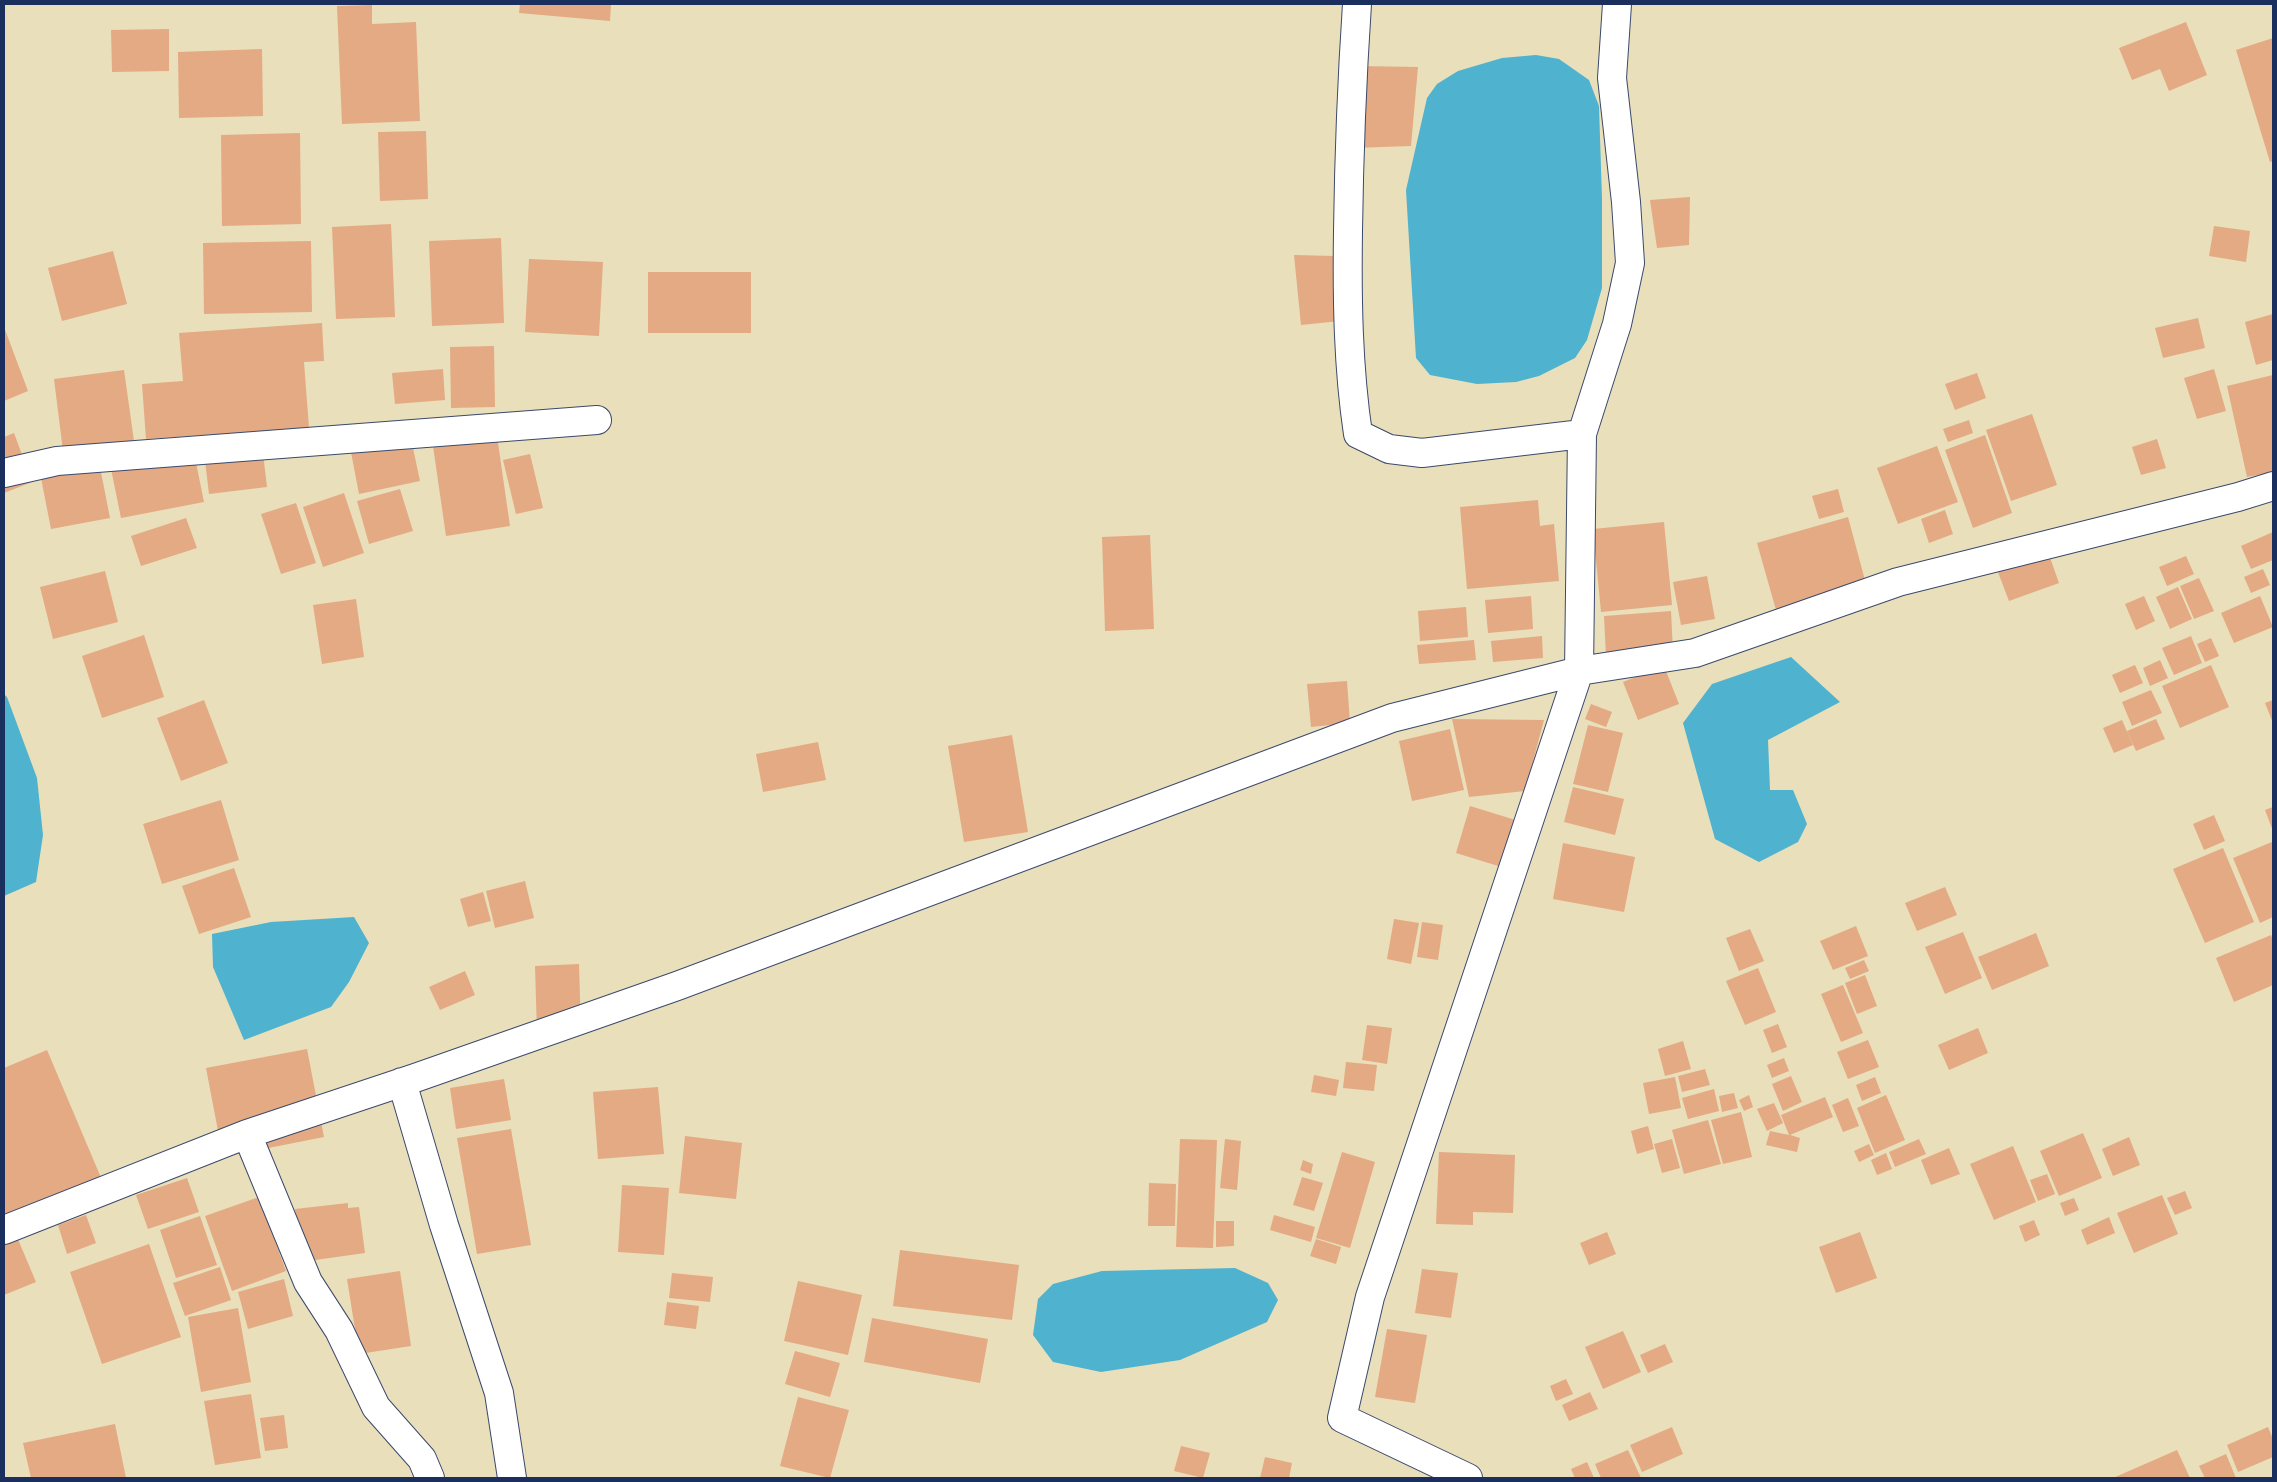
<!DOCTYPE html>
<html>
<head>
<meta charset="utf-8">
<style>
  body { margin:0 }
  #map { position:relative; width:2277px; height:1482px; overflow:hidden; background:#e9dfba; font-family:"Patrick Hand",sans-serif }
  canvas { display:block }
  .frame { position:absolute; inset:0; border:5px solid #1b2f5e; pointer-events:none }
</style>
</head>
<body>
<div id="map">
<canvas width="2277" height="1482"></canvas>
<div class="frame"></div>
</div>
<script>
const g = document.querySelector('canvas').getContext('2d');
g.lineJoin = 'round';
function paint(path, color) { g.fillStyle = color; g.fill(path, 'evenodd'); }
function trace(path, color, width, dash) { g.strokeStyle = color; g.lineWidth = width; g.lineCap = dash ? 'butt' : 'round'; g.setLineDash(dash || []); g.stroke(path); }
paint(new Path2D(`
  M1536 55 1559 59 1589 80 1599 106 1602 199V288L1587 340 1575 358 1539 376 1516 382 1477 384 1430 375 1416 358 1406 190 1427 98 1437 84 1458 71 1502 58Z
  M1791 657 1840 702 1768 740 1770 790H1793L1807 824 1798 842 1759 862 1715 839 1683 723 1712 684Z
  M4 694 7 697 37 778 43 835 36 882 4 896Z
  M354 917 369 943 349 982 331 1007 244 1040 213 967 212 934 271 922Z
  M1235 1268 1268 1283 1278 1300 1267 1322 1180 1360 1101 1372 1053 1362 1033 1335 1038 1299 1053 1284 1102 1271Z`), '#4fb2ce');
paint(new Path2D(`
  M520 4H611L610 21 519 13Z
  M372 5V24L416 22 420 121 342 124 337 6Z
  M2186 22 2207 75 2169 91 2160 69 2132 80 2119 48Z
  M169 29V71L112 72 111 30Z
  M2273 38V161L2270 162 2236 50Z
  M262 49 263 116 179 118 178 52Z
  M1357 66 1418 67 1411 146 1353 148Z
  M426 131 428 199 380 201 378 132Z
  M300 133 301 224 222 226 221 135Z
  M1690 197 1689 245 1657 248 1650 200Z
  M391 224 395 317 336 319 332 227Z
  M2214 226 2250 231 2246 262 2209 256Z
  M501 238 504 323 432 326 429 241Z
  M311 241 312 312 204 314 203 243Z
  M113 251 127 304 62 321 48 268Z
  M1294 255 1335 256 1340 321 1301 325Z
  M529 259 603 262 599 336 525 332Z
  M648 272H751V333H648Z
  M2273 314V360L2256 365 2245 322Z
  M2198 318 2205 348 2163 358 2155 328Z
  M322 323 324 361 304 362 309 428 146 439 142 384 183 381 179 333Z
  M4 327 28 391 4 401Z
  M494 346 495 407 451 408 450 347Z
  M443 369 445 400 395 404 392 373Z
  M2214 369 2226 411 2197 419 2184 378Z
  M124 370 134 441 63 451 54 379Z
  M1977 373 1986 398 1955 410 1945 384Z
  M2273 375V472L2247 477 2227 386Z
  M2032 414 2057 485 2011 501 1986 430Z
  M1969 420 1973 433 1948 442 1943 429Z
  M14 433 32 482 4 493V437Z
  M410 434 420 481 359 494 350 447Z
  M1985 435 2012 513 1973 528 1945 450Z
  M497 436 510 526 446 536 433 446Z
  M2157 439 2166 468 2141 475 2132 447Z
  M192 443 204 502 121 518 109 459Z
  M262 445 267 487 209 494 204 452Z
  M1937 446 1958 502 1898 524 1877 468Z
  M530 454 543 508 516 514 503 460Z
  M98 457 110 518 51 529 39 468Z
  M400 489 413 531 369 544 357 501Z
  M1838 489 1844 512 1819 519 1812 496Z
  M344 493 364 553 323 567 303 507Z
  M1538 500 1540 526 1554 524 1559 581 1467 589 1460 507Z
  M296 503 316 563 281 574 261 514Z
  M1945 510 1953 534 1929 543 1921 519Z
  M1848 517 1866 584 1776 610 1757 543Z
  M186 518 197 548 141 566 131 536Z
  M1664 522 1672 605 1601 612 1593 529Z
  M2273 532V560L2251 569 2241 546Z
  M1150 535 1154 629 1105 631 1102 537Z
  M2047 549 2059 583 2009 601 1996 567Z
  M2186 556 2194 574 2167 586 2159 567Z
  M2263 569 2270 585 2251 593 2244 577Z
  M105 571 118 622 53 639 40 587Z
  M1707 576 1715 619 1681 625 1673 582Z
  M2199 578 2214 611 2194 619 2180 586Z
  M2178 587 2192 619 2170 629 2156 597Z
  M1531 596 1533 629 1488 633 1485 600Z
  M2144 596 2155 621 2136 630 2125 604Z
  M2260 596 2273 627 2234 643 2221 613Z
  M356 599 364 657 322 664 313 605Z
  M1466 607 1468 637 1420 641 1418 611Z
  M1671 611 1673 652 1606 657 1604 616Z
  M144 635 164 697 102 718 82 656Z
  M1542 636 1543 658 1493 662 1491 641Z
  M2191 636 2202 663 2174 675 2162 648Z
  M2211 638 2219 656 2205 662 2197 644Z
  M1474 640 1476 660 1419 664 1417 645Z
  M2160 660 2168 678 2150 686 2143 668Z
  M2135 665 2143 683 2120 693 2112 675Z
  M2211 665 2229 707 2180 728 2162 686Z
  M1664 666 1679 704 1638 720 1623 682Z
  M1347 681 1350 723 1311 727 1307 684Z
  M2151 690 2162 713 2132 726 2122 702Z
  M204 700 228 763 181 781 157 718Z
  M2273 700V723L2265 703Z
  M1591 704 1612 712 1606 727 1585 719Z
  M1452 719 1544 720 1525 791 1469 797Z
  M2156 719 2165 739 2136 751 2127 731Z
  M2122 720 2133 745 2114 753 2103 728Z
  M1588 725 1623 733 1608 792 1573 784Z
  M1450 729 1464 790 1412 801 1399 741Z
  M1012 735 1028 832 964 842 948 746Z
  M818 742 826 780 763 792 756 754Z
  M1573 787 1624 799 1615 835 1564 822Z
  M221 800 239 860 162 884 143 824Z
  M1470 806 1522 822 1508 869 1456 853Z
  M2273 807V831L2265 810Z
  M2214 815 2225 841 2204 850 2193 824Z
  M2272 842 2273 917 2260 923 2233 858Z
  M1563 843 1635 857 1624 912 1553 899Z
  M2223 848 2254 922 2205 943 2173 869Z
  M234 868 251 917 199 934 182 886Z
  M525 881 534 918 495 928 486 891Z
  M1945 887 1957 915 1917 931 1905 903Z
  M483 892 491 921 468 927 460 899Z
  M1394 919 1419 923 1411 964 1387 959Z
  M1422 922 1443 925 1438 960 1417 957Z
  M1856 926 1868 956 1833 970 1820 941Z
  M1750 929 1764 961 1739 971 1726 938Z
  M1963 932 1982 978 1945 994 1925 947Z
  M2036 933 2049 966 1992 990 1978 957Z
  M2271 935 2273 940V985L2234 1002 2216 958Z
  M1864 960 1869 971 1850 979 1845 968Z
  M579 964 581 1032 537 1033 535 966Z
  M1758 968 1776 1012 1745 1025 1726 981Z
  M465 971 475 995 440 1010 429 987Z
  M1865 975 1877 1006 1857 1014 1845 983Z
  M1843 985 1863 1033 1841 1042 1821 994Z
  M1778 1024 1787 1047 1772 1053 1763 1030Z
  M1367 1025 1392 1028 1387 1064 1362 1060Z
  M1978 1028 1988 1053 1949 1070 1938 1045Z
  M1868 1040 1879 1067 1848 1079 1837 1052Z
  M1683 1041 1691 1069 1665 1076 1658 1049Z
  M307 1049 324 1137 223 1157 206 1068Z
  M47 1050 102 1180 4 1221V1068Z
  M1784 1058 1789 1071 1772 1078 1767 1065Z
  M1346 1062 1377 1065 1374 1091 1343 1088Z
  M1705 1069 1710 1085 1682 1092 1678 1076Z
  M1314 1075 1339 1080 1336 1096 1311 1092Z
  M1791 1076 1802 1102 1783 1111 1772 1084Z
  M1675 1077 1681 1108 1649 1114 1643 1083Z
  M1875 1077 1881 1093 1862 1101 1856 1085Z
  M504 1079 511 1120 456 1129 450 1088Z
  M658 1087 664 1154 598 1159 593 1092Z
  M1714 1089 1719 1111 1688 1119 1682 1098Z
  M1734 1093 1738 1108 1722 1112 1719 1096Z
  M1749 1095 1753 1107 1744 1111 1739 1100Z
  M1886 1095 1905 1140 1875 1153 1857 1108Z
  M1825 1097 1833 1117 1790 1135 1800 1138 1797 1152 1766 1145 1770 1131 1789 1135 1781 1115Z
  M1848 1098 1859 1126 1843 1132 1832 1105Z
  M1774 1103 1783 1123 1767 1131 1757 1109Z
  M1741 1112 1752 1157 1723 1164 1711 1120Z
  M1708 1120 1721 1164 1684 1174 1672 1130Z
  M1648 1126 1654 1149 1637 1154 1631 1131Z
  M511 1129 531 1245 477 1254 457 1138Z
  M2083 1133 2102 1178 2059 1196 2040 1151Z
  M685 1136 742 1143 736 1199 679 1193Z
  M2129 1137 2140 1165 2113 1176 2102 1149Z
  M1180 1139 1217 1140 1213 1248 1176 1247Z
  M1225 1139 1241 1141 1237 1190 1220 1188Z
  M1672 1139 1680 1168 1662 1173 1654 1144Z
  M1919 1139 1926 1154 1895 1167 1889 1152Z
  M1869 1144 1874 1155 1859 1162 1854 1151Z
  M2013 1146 2036 1202 1994 1220 1970 1164Z
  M1949 1148 1960 1174 1931 1185 1921 1160Z
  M1342 1152 1375 1162 1350 1248 1316 1238Z
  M1439 1152 1515 1155 1513 1213 1473 1212V1225L1436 1224Z
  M1886 1153 1892 1169 1877 1175 1871 1160Z
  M1303 1160 1313 1164 1311 1174 1300 1170Z
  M2047 1174 2055 1194 2038 1201 2030 1180Z
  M1302 1177 1323 1183 1314 1211 1293 1205Z
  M187 1178 199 1212 148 1229 136 1195Z
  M1149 1183 1176 1184 1175 1226H1148Z
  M622 1185 669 1188 664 1255 618 1252Z
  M2185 1191 2192 1208 2175 1215 2167 1198Z
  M2162 1195 2178 1234 2134 1253 2117 1213Z
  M259 1197 286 1271 232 1291 205 1216Z
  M2074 1198 2079 1210 2065 1216 2060 1203Z
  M348 1203V1208L359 1207 365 1253 301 1262 295 1209Z
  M86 1215 96 1243 67 1254 58 1225Z
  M1274 1215 1315 1227 1311 1242 1270 1230Z
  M200 1216 217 1265 176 1278 160 1230Z
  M2109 1217 2115 1233 2087 1245 2081 1230Z
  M2034 1220 2040 1235 2025 1242 2019 1226Z
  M1216 1221H1234V1246L1216 1247Z
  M1607 1232 1616 1254 1589 1265 1580 1243Z
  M1860 1232 1877 1278 1836 1293 1819 1247Z
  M17 1237 36 1282 4 1295V1243Z
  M1316 1239 1341 1247 1336 1264 1310 1256Z
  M149 1244 181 1337 102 1364 70 1272Z
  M900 1250 1019 1265 1012 1320 893 1306Z
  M220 1267 231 1300 185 1316 173 1283Z
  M1422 1269 1458 1273 1451 1318 1415 1313Z
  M400 1271 411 1346 359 1354 347 1279Z
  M672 1273 713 1277 710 1302 669 1298Z
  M284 1279 293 1316 248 1329 238 1292Z
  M798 1281 862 1295 848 1355 784 1341Z
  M667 1302 699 1306 696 1329 664 1325Z
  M238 1308 251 1382 201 1392 188 1317Z
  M872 1318 988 1339 980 1383 864 1362Z
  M1387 1329 1427 1335 1415 1403 1375 1397Z
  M1623 1331 1641 1372 1603 1389 1585 1347Z
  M1665 1344 1673 1362 1648 1373 1640 1355Z
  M795 1351 840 1363 830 1397 785 1384Z
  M1566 1379 1573 1394 1556 1401 1550 1386Z
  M1590 1392 1598 1409 1569 1421 1562 1405Z
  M251 1394 261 1458 215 1465 204 1401Z
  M798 1397 849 1410 830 1478 780 1466Z
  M284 1415 288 1448 265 1451 260 1418Z
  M115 1424 126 1478H31L23 1443Z
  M1672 1427 1683 1454 1642 1472 1630 1445Z
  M2268 1427 2273 1439V1457L2238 1472 2227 1445Z
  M1181 1446 1210 1453 1203 1478 1174 1471Z
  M1628 1450 1641 1478H1601L1595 1464Z
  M2177 1450 2190 1478H2113Z
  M2226 1454 2236 1478H2205L2199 1466Z
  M1265 1457 1292 1463 1289 1478H1260Z
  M1587 1462 1594 1478H1575L1571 1469Z`), '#e3aa84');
const minor = new Path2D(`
  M1357 4C1352 79 1349 155 1348 231 1347 299 1348 367 1358 434L1389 449 1422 453 1582 434
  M4 473 57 461 597 420
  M402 1082 444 1225 499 1393 512 1478
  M247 1134 308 1282 339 1330 376 1407 422 1459 430 1478
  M4 1230 247 1134 415 1078 677 986 1392 718 1579 671 1695 653 1898 582 2238 497 2273 486
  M1468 1478 1342 1418 1370 1297 1579 671 1582 434 1617 324 1630 263 1626 202 1612 78 1617 4`);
trace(minor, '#3a496c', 30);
trace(minor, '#fff', 28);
</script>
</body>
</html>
